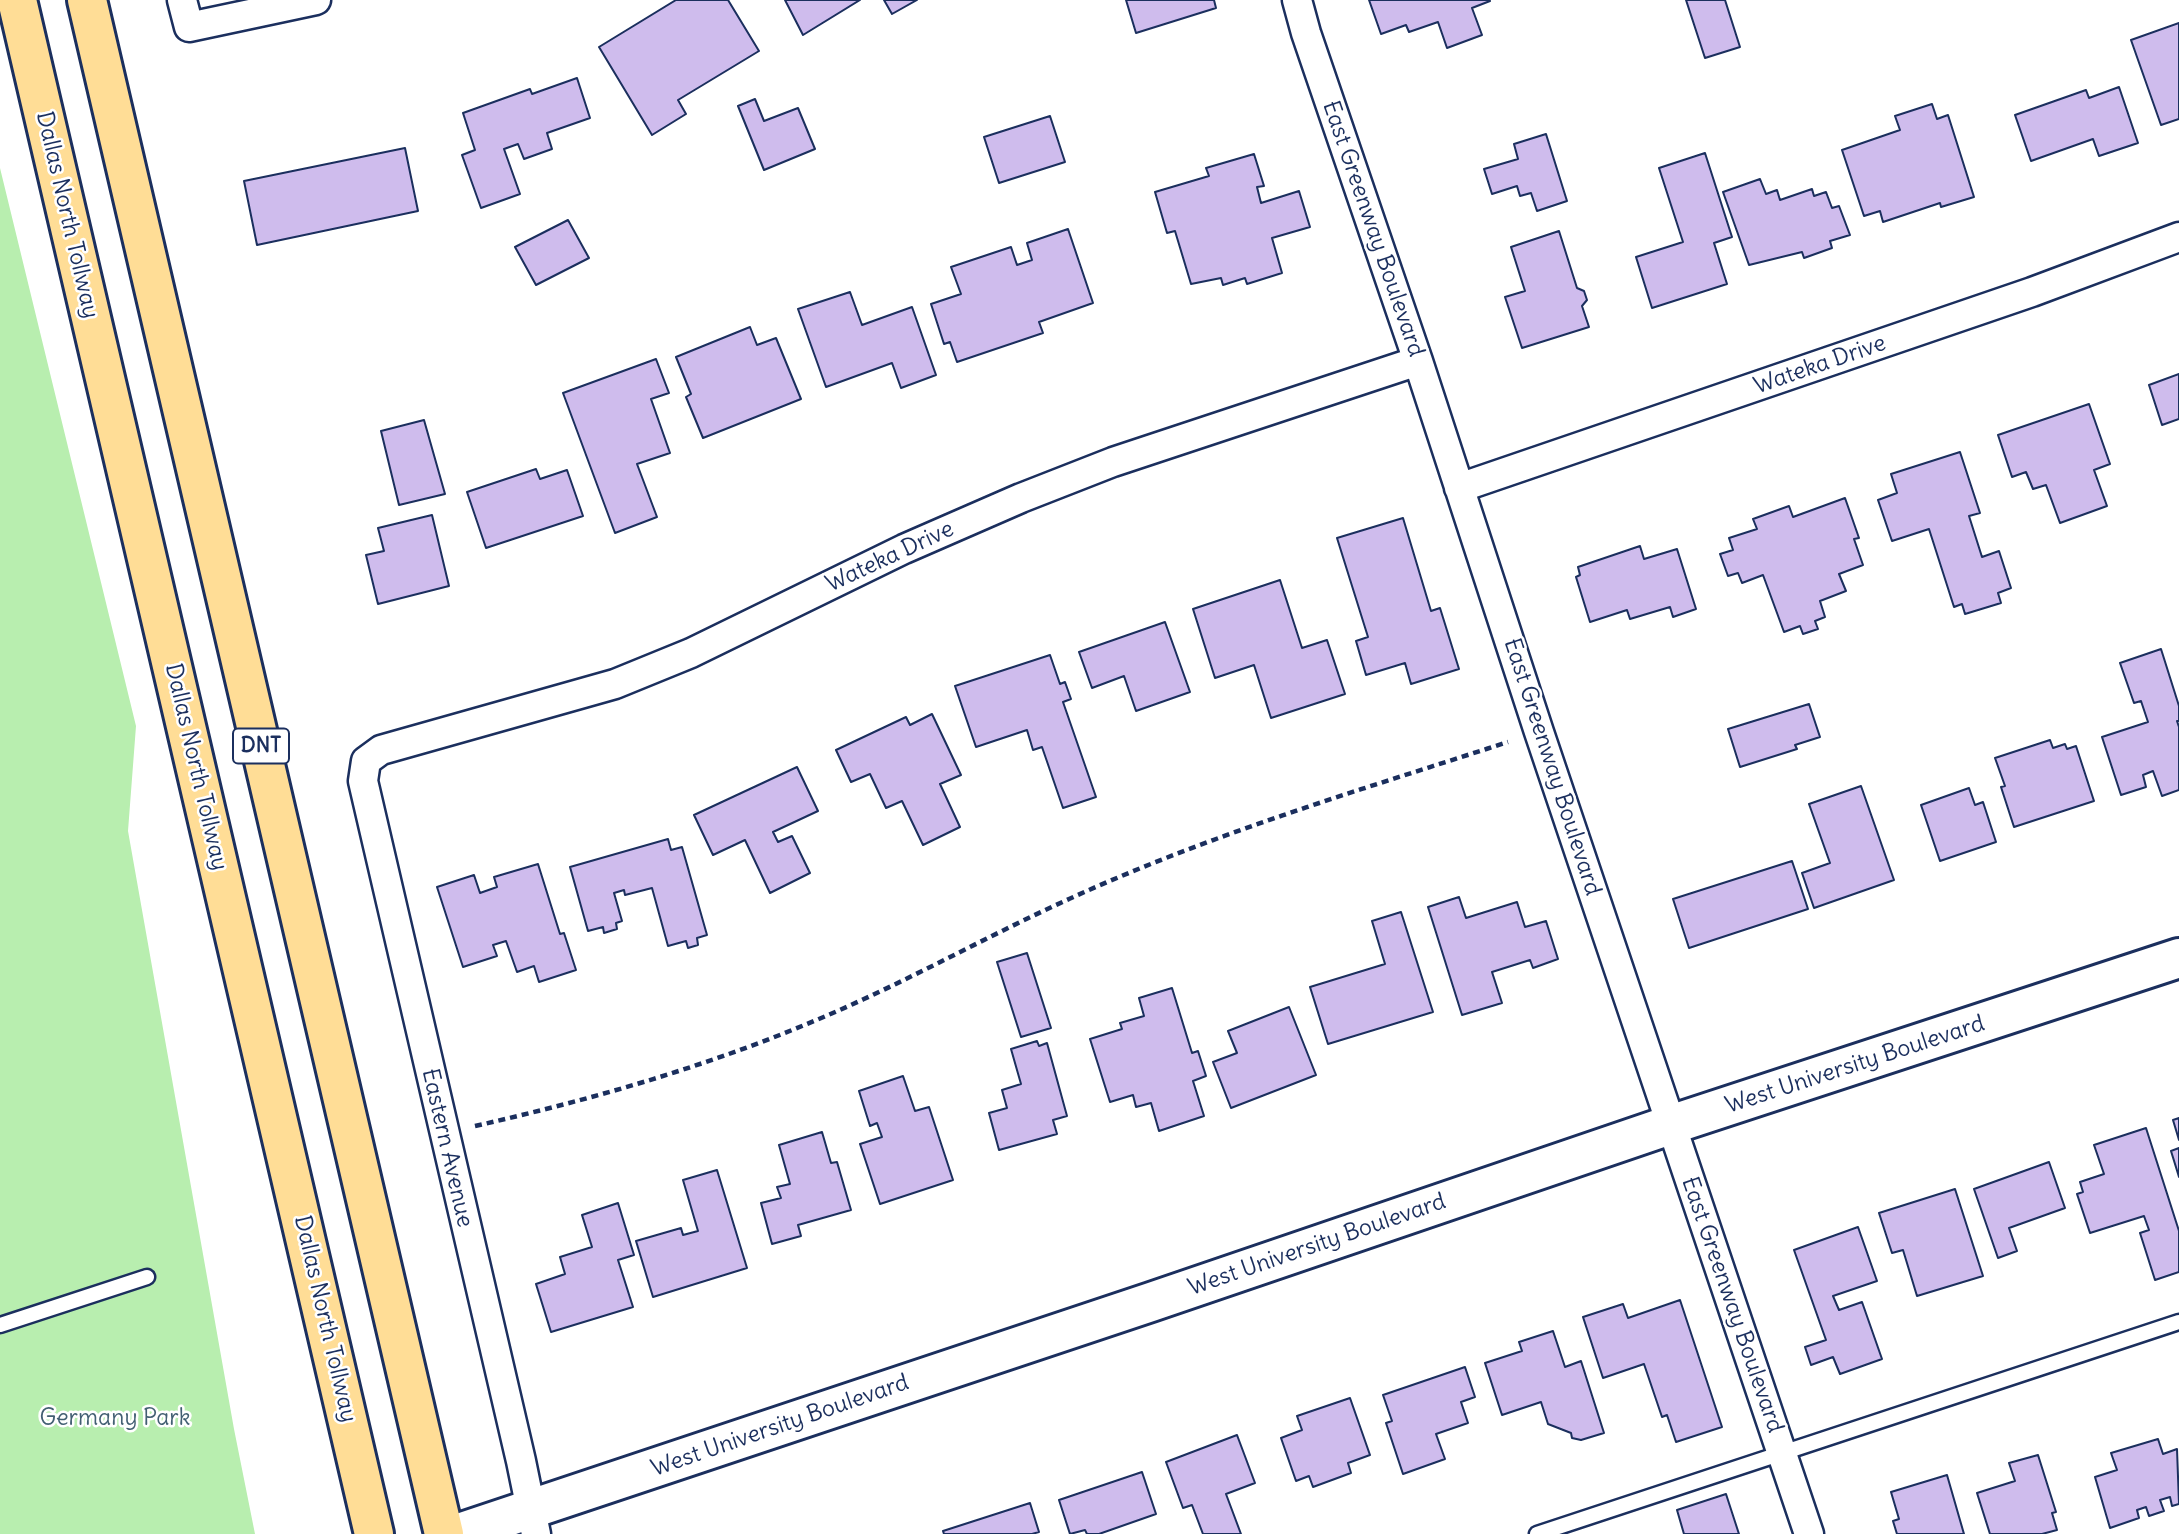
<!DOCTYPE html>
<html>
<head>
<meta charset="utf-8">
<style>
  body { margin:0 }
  canvas { display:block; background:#fff }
</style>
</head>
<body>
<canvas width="2179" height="1534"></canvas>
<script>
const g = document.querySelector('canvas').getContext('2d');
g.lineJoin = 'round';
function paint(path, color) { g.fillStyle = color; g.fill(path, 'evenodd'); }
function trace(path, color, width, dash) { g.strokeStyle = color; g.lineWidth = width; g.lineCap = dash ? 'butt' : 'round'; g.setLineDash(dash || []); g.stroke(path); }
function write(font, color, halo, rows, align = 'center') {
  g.font = font + ' Delius,sans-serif'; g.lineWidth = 5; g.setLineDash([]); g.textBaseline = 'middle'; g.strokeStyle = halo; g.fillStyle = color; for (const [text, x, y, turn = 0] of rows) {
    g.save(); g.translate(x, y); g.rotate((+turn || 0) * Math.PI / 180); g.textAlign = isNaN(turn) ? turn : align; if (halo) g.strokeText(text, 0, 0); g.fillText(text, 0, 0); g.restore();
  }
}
paint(new Path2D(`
  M0 168 136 726 128 831 234 1429 255 1534H0Z`), '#b8eeaf');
const building = new Path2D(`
  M676 0H728L759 51 678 100 686 114 652 135 599 47Z
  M785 0H860L803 35Z
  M884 0H917L892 14Z
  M1126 0H1214L1216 8 1136 33Z
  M1369 0H1489L1490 1 1472 8 1482 35 1447 48 1438 22 1409 32 1406 25 1381 34Z
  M1686 0H1725L1740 47 1705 58Z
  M2179 23V119L2161 125 2131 40Z
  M577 78 590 118 547 133 552 149 524 159 518 144 504 149 520 194 481 208 462 155 475 150 463 113 530 89 532 94Z
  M2119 87 2138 143 2099 156 2093 139 2031 161 2015 115 2086 90 2089 98Z
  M755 99 764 121 798 108 815 149 764 170 738 106Z
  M1932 104 1937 119 1948 115 1974 197 1941 207 1940 203 1883 222 1880 211 1864 216 1842 150 1900 130 1895 116Z
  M1050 116 1065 162 999 183 984 137Z
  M1546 134 1567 201 1537 211 1531 193 1520 196 1517 186 1492 194 1484 169 1518 159 1514 144Z
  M405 148 418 211 257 245 244 181Z
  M1705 153 1732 237 1714 243 1727 284 1652 308 1636 257 1683 242 1659 168Z
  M1254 154 1264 186 1257 187 1261 203 1299 191 1310 227 1272 238 1282 273 1247 284 1245 278 1223 285 1221 278 1191 284 1175 231 1167 233 1155 192 1209 176 1206 168Z
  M1760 179 1766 194 1777 190 1780 200 1812 189 1814 196 1826 192 1832 208 1839 206 1850 235 1830 241 1832 248 1804 258 1802 252 1749 265 1723 192Z
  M568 220 589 258 536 285 515 247Z
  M1068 229 1093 303 1039 322 1043 333 957 362 950 342 944 344 931 304 961 294 951 267 1011 247 1017 265 1032 260 1027 243Z
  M1559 231 1577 288 1584 291 1587 300 1582 306 1589 327 1522 348 1505 297 1525 291 1511 247Z
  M850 292 862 325 912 307 936 375 901 388 892 363 826 387 798 309Z
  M750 327 757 345 776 338 801 399 703 438 686 397 691 394 676 357Z
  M656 359 669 393 651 399 670 453 637 464 657 517 615 533 563 393Z
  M2179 374V419L2162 425 2149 385Z
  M2089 404 2110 464 2094 470 2107 506 2060 523 2046 485 2033 489 2026 472 2012 477 1998 435Z
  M424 420 445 494 399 505 381 431Z
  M1960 452 1980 513 1969 516 1982 557 1999 551 2011 588 1998 593 2001 603 1965 614 1962 604 1954 607 1929 529 1892 541 1878 500 1897 493 1891 474Z
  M536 469 540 479 567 470 583 516 486 548 467 492Z
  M1845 498 1859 538 1854 539 1863 565 1839 574 1846 591 1820 601 1825 617 1815 621 1818 629 1803 634 1800 626 1784 632 1763 575 1742 583 1738 573 1728 576 1720 554 1733 550 1729 538 1757 529 1753 519 1789 506 1793 517Z
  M432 515 449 586 378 604 366 555 384 551 378 528Z
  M1403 518 1431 611 1440 608 1459 669 1411 684 1405 663 1366 675 1356 641 1368 637 1337 538Z
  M1640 546 1644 559 1677 549 1696 609 1673 617 1670 607 1630 619 1627 610 1590 622 1576 577 1580 575 1578 567Z
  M1280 580 1302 648 1327 640 1345 694 1271 718 1254 665 1215 678 1193 609Z
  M1165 622 1190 692 1136 711 1124 676 1092 688 1079 652Z
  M2161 649 2179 706V721H2177L2179 727V790L2162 796 2153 771 2143 775 2146 787 2121 795 2102 737 2148 722 2141 701 2134 703 2120 663Z
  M1050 655 1060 684 1065 682 1071 699 1063 702 1096 797 1063 808 1042 747 1033 750 1027 730 976 747 955 686Z
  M1809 704 1820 737 1795 745 1797 749 1740 767 1728 729Z
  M932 714 961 775 940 784 960 827 923 845 902 801 886 808 870 774 851 782 836 750 906 717 910 725Z
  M2050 740 2053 748 2065 744 2067 749 2076 746 2094 801 2014 827 2001 787 2005 786 1995 758Z
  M797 767 818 811 773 832 778 842 792 836 810 873 770 893 745 840 713 855 694 815Z
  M1861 786 1894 880 1814 908 1802 873 1830 863 1809 804Z
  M1969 788 1975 805 1983 802 1996 842 1940 861 1921 805Z
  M668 839 671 850 682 847 707 935 697 938 698 945 688 948 686 941 668 946 652 888 625 895 624 890 614 893 622 921 616 923 617 929 604 933 603 927 588 931 570 867Z
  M1792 861 1808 909 1689 948 1673 899Z
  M538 864 560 934 564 933 576 970 539 982 534 966 517 972 506 941 493 945 497 956 463 967 437 887 474 875 480 893 497 887 494 877Z
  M1459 897 1466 918 1517 902 1525 927 1546 921 1558 959 1533 968 1530 960 1492 972 1502 1003 1462 1015 1428 907Z
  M1401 912 1433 1012 1328 1044 1310 987 1385 964 1372 921Z
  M1027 953 1051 1028 1021 1037 997 962Z
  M1172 988 1192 1053 1198 1051 1206 1076 1193 1081 1204 1116 1159 1131 1151 1103 1136 1107 1133 1095 1110 1102 1090 1039 1122 1029 1120 1023 1144 1016 1139 998Z
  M1289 1007 1316 1075 1231 1108 1213 1062 1237 1053 1228 1031Z
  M1037 1041 1039 1046 1047 1043 1067 1116 1053 1120 1057 1134 999 1150 989 1113 1007 1108 1002 1090 1021 1084 1011 1049Z
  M903 1076 915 1111 929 1107 953 1180 880 1204 860 1144 882 1137 877 1123 870 1126 859 1091Z
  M2179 1118V1140L2173 1120Z
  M2146 1128 2179 1231V1272L2155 1280 2140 1233 2149 1230 2144 1216 2090 1233 2077 1194 2083 1192 2080 1182 2104 1174 2094 1145Z
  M822 1132 831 1163 837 1162 851 1210 798 1225 801 1236 772 1244 761 1203 781 1198 777 1187 790 1184 779 1145Z
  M2179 1148V1177L2171 1151Z
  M2049 1162 2065 1208 2009 1228 2017 1251 1998 1258 1974 1189Z
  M717 1170 747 1268 653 1297 636 1241 681 1228 683 1235 698 1231 683 1180Z
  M1955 1189 1983 1276 1917 1296 1903 1250 1892 1253 1879 1213Z
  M618 1203 634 1255 618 1260 633 1307 551 1332 536 1284 565 1274 560 1257 592 1247 582 1215Z
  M1858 1227 1877 1281 1833 1296 1839 1310 1862 1302 1882 1359 1840 1374 1833 1357 1811 1365 1805 1347 1826 1340 1794 1250Z
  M1680 1300 1722 1427 1676 1442 1667 1415 1662 1417 1644 1364 1603 1378 1583 1317 1623 1304 1628 1318Z
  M1553 1331 1565 1367 1581 1361 1604 1433 1581 1440 1572 1438 1571 1433 1548 1424 1541 1402 1502 1415 1485 1363 1522 1351 1519 1342Z
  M1465 1367 1475 1397 1461 1402 1468 1423 1436 1434 1445 1459 1403 1474 1386 1423 1392 1421 1383 1395Z
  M1350 1398 1370 1455 1348 1463 1351 1473 1313 1487 1309 1476 1296 1481 1281 1438 1302 1430 1297 1416Z
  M1237 1435 1255 1483 1226 1494 1241 1534H1203L1192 1505 1183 1508 1166 1462Z
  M2158 1439 2163 1454 2177 1449 2179 1504 2172 1506 2170 1497 2160 1500 2164 1511 2149 1516 2146 1507 2137 1510 2139 1518 2110 1528 2095 1477 2117 1470 2111 1453Z
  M2038 1455 2056 1512 2052 1513 2057 1530 2042 1534H1990L1977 1493 2015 1481 2009 1463Z
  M1142 1472 1156 1514 1099 1534H1087L1085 1530 1070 1534 1059 1500Z
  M1947 1475 1964 1534H1897L1893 1521 1899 1519 1891 1492Z
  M1726 1494 1739 1534H1684L1677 1510Z
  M1030 1503 1039 1532 1032 1534H944L943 1531Z`);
paint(building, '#cfbced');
trace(building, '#1b2f5e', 2);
const lane = new Path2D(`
  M0 1325 147 1277
  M1537 1534 2179 1322`);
const street = new Path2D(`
  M182 0 189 27 316 0
  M1297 0 1306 33 1418 361 1539 732 1809 1534
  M1459 488 2032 292 2179 237
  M536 1534 521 1461 363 781 366 761 381 750 615 684 691 653 904 549 1021 498 1113 462 1418 361`);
const secondary = new Path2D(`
  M456 1534 1151 1302 1670 1125 2179 958`);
const highway = new Path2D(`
  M17 0 374 1534
  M87 0 444 1534`);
trace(lane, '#1b2f5e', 19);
trace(street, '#1b2f5e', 33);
trace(secondary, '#1b2f5e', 44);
trace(highway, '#1b2f5e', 44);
trace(new Path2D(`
  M475 1126C590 1100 705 1067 814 1021 901 985 983 938 1069 899 1211 834 1360 790 1508 742`), '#1b2f5e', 4.5, [7, 5]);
trace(lane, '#fff', 14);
trace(street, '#fff', 28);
trace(secondary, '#fff', 38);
trace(highway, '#ffdd96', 38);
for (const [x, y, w] of [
  [261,746,56]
]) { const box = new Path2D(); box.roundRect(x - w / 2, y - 17.5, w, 35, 5); g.fillStyle = '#fff'; g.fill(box); trace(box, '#1b2f5e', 2); }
write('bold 21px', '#1b2f5e', null, [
  ["DNT",261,746]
]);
write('23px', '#1b2f5e', '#fff', [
  ["Dallas North Tollway",67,215,77],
  ["East Greenway Boulevard",1373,229,71],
  ["Wateka Drive",1820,365,-19],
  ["Wateka Drive",890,557,-25],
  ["Dallas North Tollway",196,767,77],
  ["East Greenway Boulevard",1552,767,72],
  ["West University Boulevard",1855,1065,-18],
  ["Eastern Avenue",447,1148,77],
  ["West University Boulevard",1317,1245,-19],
  ["East Greenway Boulevard",1732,1305,71],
  ["Dallas North Tollway",325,1319,77],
  ["West University Boulevard",780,1426,-19]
]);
write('23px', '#425f72', '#fff', [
  ["Germany Park",115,1418]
]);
</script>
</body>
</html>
